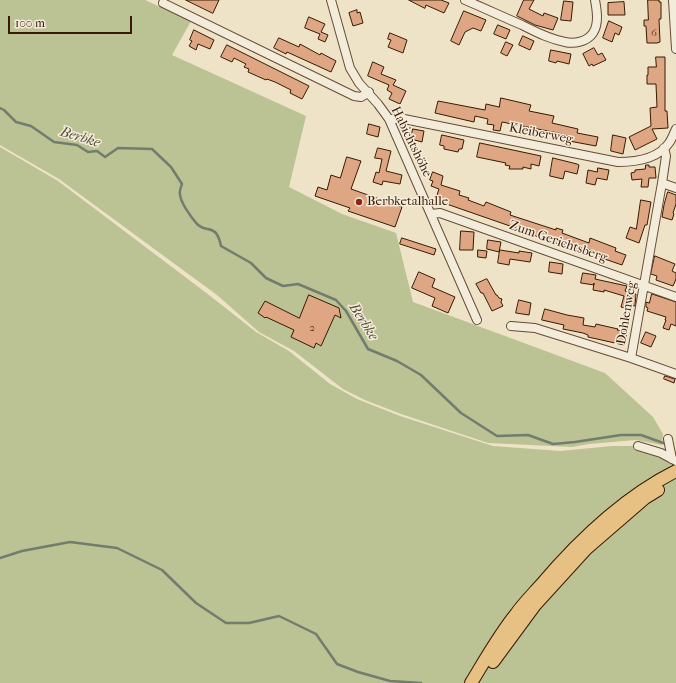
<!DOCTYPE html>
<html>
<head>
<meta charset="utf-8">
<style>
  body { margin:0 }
  #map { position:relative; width:676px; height:683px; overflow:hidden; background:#eee2c7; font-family:"IM FELL French Canon",serif }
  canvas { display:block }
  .scale { position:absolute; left:8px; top:16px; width:124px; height:18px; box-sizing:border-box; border:2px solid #381a03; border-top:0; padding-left:5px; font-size:12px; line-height:14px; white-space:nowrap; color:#381a03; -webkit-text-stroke:3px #f4ecdb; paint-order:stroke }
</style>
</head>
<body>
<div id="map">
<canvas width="676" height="683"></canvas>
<div class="scale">100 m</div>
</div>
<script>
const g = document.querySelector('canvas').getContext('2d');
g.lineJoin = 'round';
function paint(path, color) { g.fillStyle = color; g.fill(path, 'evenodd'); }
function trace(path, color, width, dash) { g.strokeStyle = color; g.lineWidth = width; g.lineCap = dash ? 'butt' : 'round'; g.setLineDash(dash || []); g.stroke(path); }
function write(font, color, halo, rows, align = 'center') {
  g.font = font + ' "IM FELL French Canon",serif'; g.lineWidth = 3; g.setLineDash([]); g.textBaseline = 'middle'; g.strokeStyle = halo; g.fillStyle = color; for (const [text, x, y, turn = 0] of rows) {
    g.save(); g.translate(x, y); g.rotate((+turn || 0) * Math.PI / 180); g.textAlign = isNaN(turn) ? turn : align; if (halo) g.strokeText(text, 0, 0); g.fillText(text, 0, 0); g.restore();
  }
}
paint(new Path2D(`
  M0 0H145L191 21 172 55 306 116 289 187 342 214 396 233 413 302 605 373 653 417 663 434 662 445 636 440 589 444 572 447 488 443 401 414 365 400 343 389 294 351 259 332 217 295 59 179 0 145Z
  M0 147 58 181 209 295 256 332 289 351 330 384 357 399 400 416 493 446 560 451 612 446H638L672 464 668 468 676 473V683H0Z`), '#bbc293');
trace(new Path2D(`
  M0 108 4 110 16 122 31 126 54 142 77 145 88 152 97 151 105 157 118 148 152 149 171 167 182 184C181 187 179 191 180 194 180 202 191 217 197 224 207 234 216 222 221 246L251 263 266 278 283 286 298 284 336 300 346 311 368 349 397 361 421 375 461 413 497 436 528 435 553 444 575 442 621 435H641L666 444
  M0 558 22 551 70 542 117 548 162 570 196 603 226 623H249L279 616 316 634 337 664 358 672 390 681 421 683`), '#727c6f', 2.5);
const building = new Path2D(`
  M186 0H219L213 13Z
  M409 0H441L449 3 444 13 426 5 425 8Z
  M524 0H534L529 9 543 16 544 13 558 18 553 30 535 25 517 16Z
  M648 0H659V2H661V19H659L660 42 657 43H647L646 26H644V20H648Z
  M564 1 573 2 571 21 561 20Z
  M624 2 625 15H608V3Z
  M357 10V13L360 12 363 23 353 26 349 13Z
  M464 11 486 20 481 31 473 28 465 32 459 45 451 41Z
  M309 17 325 24 321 32 328 35 325 42 318 39 320 34 305 28Z
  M609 21 622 27 619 35 615 33 612 42 603 38Z
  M498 25 510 30 506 39 494 34Z
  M194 30 214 40 210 49 198 44 196 50 189 46 192 41 190 40Z
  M390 33 407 40 403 53 388 47 391 40 388 39Z
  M523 36 534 41 530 50 519 45Z
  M279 38 299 47 300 44 320 55 321 53 336 61 331 72 287 52 286 54 274 48Z
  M506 42 513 45 507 56 501 53Z
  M227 45 309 86 302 99 290 93 291 90 275 82 267 79 266 80 248 72 249 69 244 67 246 64 234 58 232 62 221 57Z
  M594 48 598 55 602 53 606 60 593 66 592 64 589 66 583 54Z
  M551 50 571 54 569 64 557 61 556 63 549 61Z
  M656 57H665V111H667L668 128 652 129 657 139 635 150 629 137 651 126 650 108 657 107 656 84H647V75H648V67H656Z
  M373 62 384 67 381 74 396 80 393 85 406 91 400 104 389 99 392 93 387 90 389 85 368 76Z
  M501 98 531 105 529 111 554 116 552 123 578 129 577 133 598 137 596 146 569 141 571 137 558 133 502 122 500 131 493 130 494 125 487 124 488 119 475 116 474 122 435 113 438 101 485 110 486 104 499 107Z
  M369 124 380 127 378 137 367 134Z
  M413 129 424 131 422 142 411 139Z
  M442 135 464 140 462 149H459L458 152 444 149V146L440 145Z
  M613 135 626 138 623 154 611 151Z
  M480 143 541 156 539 166 531 164V169L523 167V169H509L510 166 505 165 506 163 477 157Z
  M378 148 391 151 386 171 402 175 400 184 383 181 382 185 373 182 376 172 379 173 382 159 375 158Z
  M347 157 361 161 351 189 402 207 395 227 348 211 350 208 315 196 318 187 327 190 331 175 340 178Z
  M553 158 577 164 579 165 577 174 565 171 563 179 550 176Z
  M646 165H649V167H655L656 178H649L648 187H641L642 179 632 180 631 173 635 172V170L645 169Z
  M598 168 609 170 607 180 597 178 595 185 586 183 588 170 597 172Z
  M433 172 443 176 441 185 460 191 459 195 469 198 468 200 484 206 486 202 511 212 510 215 556 230V228L563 230 562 233 589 243 590 238 616 248 615 251 626 255 622 265 599 257 601 254 588 249 587 253 564 244 563 246 533 235V234L438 201 440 196 437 195 439 189 431 186 433 181 430 180Z
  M668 192 676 195V204L673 213 674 214 672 220 662 217 664 205Z
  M641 200 651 202 647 225H645L639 243 626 238 630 227 636 229Z
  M461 231 474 232 473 250H460Z
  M402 238 436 249 434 255 400 244Z
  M488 240 501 242 499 252 487 249Z
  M478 250 487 251 486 258 478 257Z
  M500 250 519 253V251L532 253 530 262 510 259 509 265 498 263Z
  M655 256 675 264 672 271 676 273V279L673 286 656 280 657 276 651 274Z
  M550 262 563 264 562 274 549 272Z
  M419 272 435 279 432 287 455 297 448 313 432 306 435 298 412 288Z
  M583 273 596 275 595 279 627 286 625 291 636 294 635 306 630 305 629 309 621 307 624 296 604 290V292L593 290 594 283V285L581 283Z
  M487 279 496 295H497L499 298 502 299 501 302 503 306 492 311 483 293H481L476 284Z
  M652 294 676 302V326L671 324 669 330 663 328 666 320H665L666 317 647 311 648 308 646 307V302L649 303Z
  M309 295 339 308 341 318 335 315 321 346 316 343 314 348 291 337 294 330 266 317 265 318 258 313 265 301 299 318Z
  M519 300 531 303 529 315 516 313Z
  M545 309 567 315 584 318 583 325 595 327 596 324 618 329 617 330 627 332 624 345 588 337V335L583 333 563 329 564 325 542 320Z
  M646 332 656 336 651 347 641 343Z
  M665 376 675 379 674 383 664 379Z`);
paint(building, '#dea683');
trace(building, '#381a03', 1);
const street = new Path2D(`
  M331 0 350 68 359 83 378 104 389 119 477 320
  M465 0C484 8 503 17 522 25 536 32 549 39 565 42 574 44 587 42 593 33 599 24 597 11 595 0
  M673 0 676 49
  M163 3 354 96 361 97 369 92
  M389 119H404L618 162C636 162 658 159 669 143 672 139 674 133 676 129
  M662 183 676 188
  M431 214 440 213 676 297
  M511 326 535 328 631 358 676 374
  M631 358 662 183 666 156 664 148
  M668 439 672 459
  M638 446 661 453 676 461`);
const primary = new Path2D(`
  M493 662 535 605 586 549 645 498 658 490
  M471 683C485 660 499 635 516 614 523 604 532 595 540 586 578 541 622 498 676 471`);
trace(street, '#664c34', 10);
trace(primary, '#381a03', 14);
trace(street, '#f4ecdb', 8);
trace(primary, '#e7c184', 12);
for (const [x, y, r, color] of [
  [359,202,4,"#8f2418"]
]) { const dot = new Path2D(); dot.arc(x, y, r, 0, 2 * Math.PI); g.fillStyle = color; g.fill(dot); trace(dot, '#f4ecdb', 1.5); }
write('11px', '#623d23', null, [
  ["6",654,33],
  ["2",312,328]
]);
write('13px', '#381a03', '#f4ecdb', [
  ["Kleiberweg",541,134,11],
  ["Habichtshöhe",411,142,64],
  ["Zum Gerichtsberg",558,242,19],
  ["Dohlenweg",627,313,-80]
]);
write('13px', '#381a03', '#f4ecdb', [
  ["Berbketalhalle",367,202]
], 'left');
write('italic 14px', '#554b39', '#f4ecdb', [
  ["Berbke",80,138,17],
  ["Berbke",363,322,57]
]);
</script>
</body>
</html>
